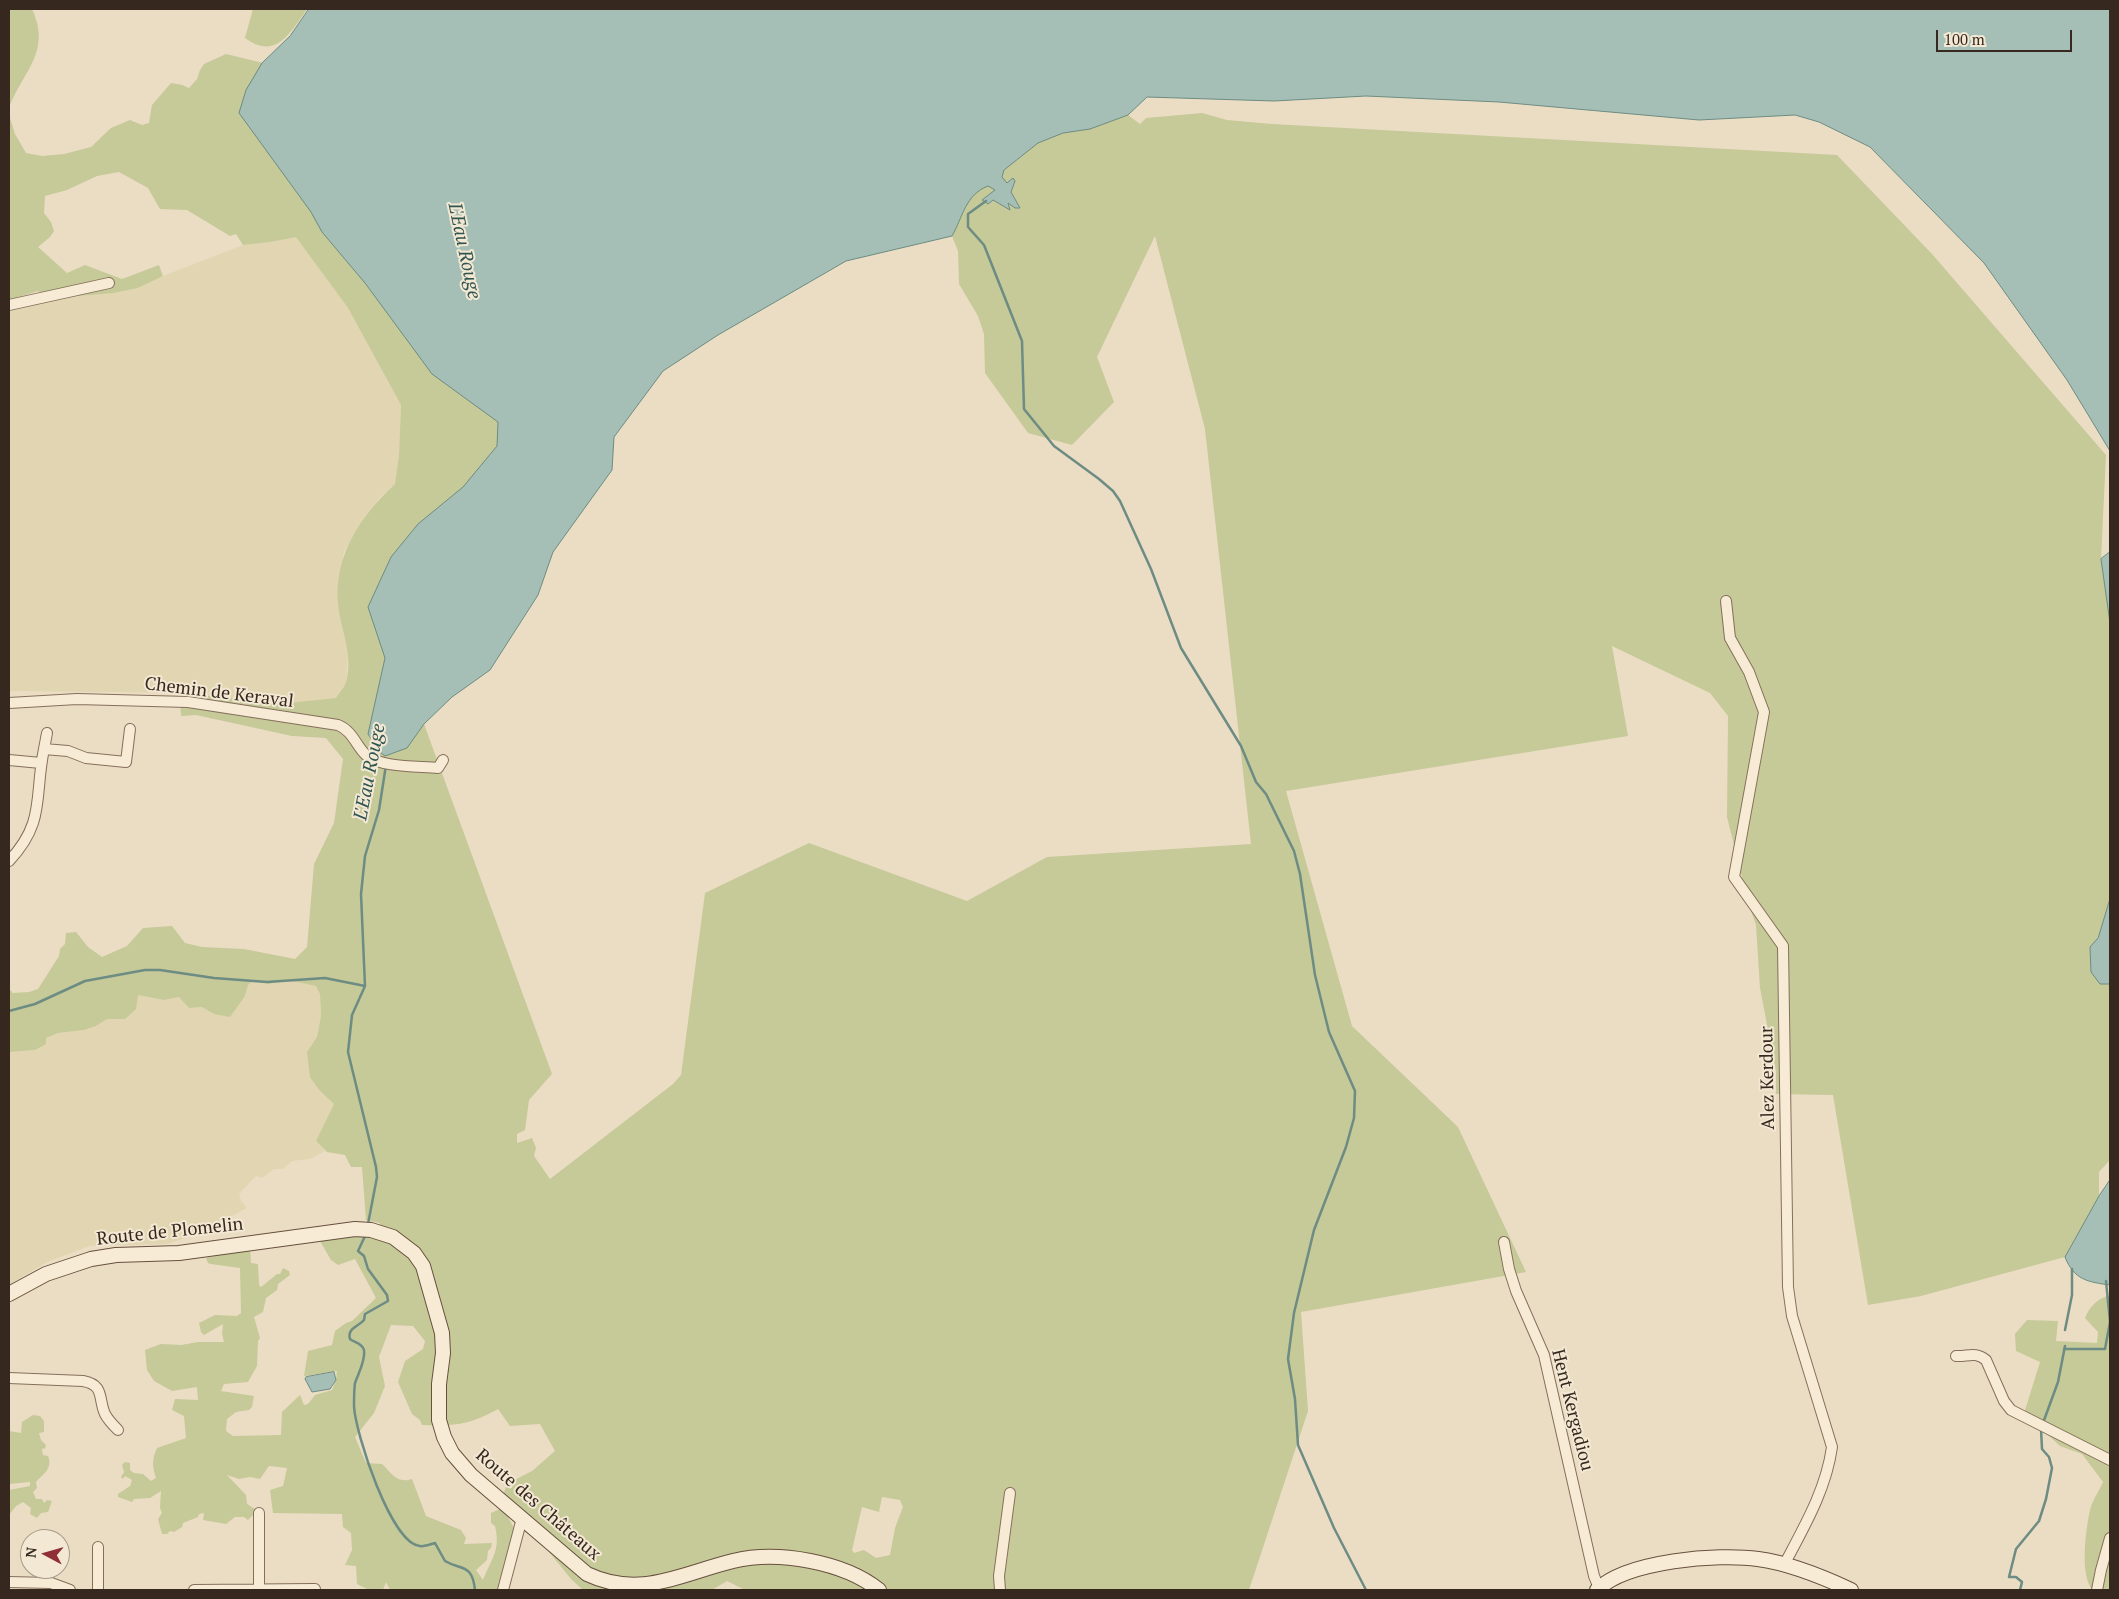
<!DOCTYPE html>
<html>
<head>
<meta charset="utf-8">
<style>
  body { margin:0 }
  #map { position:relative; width:2119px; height:1599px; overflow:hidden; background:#ebddc4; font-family:"PT Serif",serif }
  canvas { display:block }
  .frame { position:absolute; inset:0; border:10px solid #36281e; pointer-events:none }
  .north { position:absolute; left:20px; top:1529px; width:50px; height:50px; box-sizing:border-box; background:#f3e8d3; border:1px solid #a79b8b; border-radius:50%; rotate:276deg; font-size:14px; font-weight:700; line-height:20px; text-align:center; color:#36281e }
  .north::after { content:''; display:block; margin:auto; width:18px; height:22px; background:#902f35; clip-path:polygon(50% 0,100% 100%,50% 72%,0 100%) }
  .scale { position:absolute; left:1936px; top:30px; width:136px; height:22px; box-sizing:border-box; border:2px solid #36281e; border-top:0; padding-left:6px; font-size:15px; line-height:18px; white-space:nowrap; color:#36281e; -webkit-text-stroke:4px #f3e8d3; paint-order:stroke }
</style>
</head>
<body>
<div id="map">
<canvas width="2119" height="1599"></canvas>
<div class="frame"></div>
<div class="north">N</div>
<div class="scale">100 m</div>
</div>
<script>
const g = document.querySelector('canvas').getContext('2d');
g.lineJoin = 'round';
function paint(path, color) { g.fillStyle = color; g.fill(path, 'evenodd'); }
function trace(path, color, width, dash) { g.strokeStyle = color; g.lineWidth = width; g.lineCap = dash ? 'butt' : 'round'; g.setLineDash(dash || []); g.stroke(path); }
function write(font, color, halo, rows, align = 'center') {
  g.font = font + ' "PT Serif",serif'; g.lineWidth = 4; g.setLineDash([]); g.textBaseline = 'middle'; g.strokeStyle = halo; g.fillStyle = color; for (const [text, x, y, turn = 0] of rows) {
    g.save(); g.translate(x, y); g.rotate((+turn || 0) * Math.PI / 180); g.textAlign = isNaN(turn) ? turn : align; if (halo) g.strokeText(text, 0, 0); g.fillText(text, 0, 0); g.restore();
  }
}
paint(new Path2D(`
  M296 236 348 308 401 405 399 455 395 484 380 497 359 525 344 552 338 580V604L348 655 346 683 336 698 288 703 191 693 9 691V309L54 298 114 293 138 288 163 276 243 245 270 242Z
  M288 979 317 986 320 994 321 1016 317 1037 307 1052 320 1091 334 1104 316 1141 325 1151 310 1159 292 1161 283 1169H274L262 1178 256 1176 239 1194 241 1201 247 1208 200 1233 167 1244 90 1246 47 1262 9 1285V1052L35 1050 46 1038 58 1033 84 1030 96 1026 107 1019H125L138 995 164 1000 179 997 189 1008 202 1007 214 1014 245 996 248 985 253 981 269 984Z`), '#e1d6b1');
paint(new Path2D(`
  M9 9H32C52 52 23 71 9 108Z
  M253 9H307C291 32 276 61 245 38Z
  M309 9H2110V451L2067 380 1984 263 1870 147 1819 122 1795 115 1699 120 1499 102 1366 96 1274 101 1147 97 1128 115 1140 124 1146 118 1202 113 1227 120 1272 124 1837 155 1932 254 2106 455 2101 559 2110 552V1160L2099 1172V1195L2110 1180V1285C2086 1281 2076 1281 2065 1257L1921 1296 1868 1305 1833 1095 1776 1094V1071L1760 988 1756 925 1749 905 1727 817 1728 716 1710 693 1612 646 1628 736 1286 791 1352 1026 1458 1127 1526 1272 1301 1312 1308 1411 1249 1590H745L727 1581 712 1590H583L571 1579 503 1495 507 1484 532 1471 555 1451 540 1424 510 1426 498 1409C469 1425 455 1426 422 1425L420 1420 412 1414 398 1382 405 1361 423 1349 425 1341 413 1326 391 1325 379 1357 385 1386 374 1413 355 1437 366 1463 382 1464C392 1473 396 1484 412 1479L426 1516 461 1530 466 1538 464 1544 492 1543 491 1548 488 1551 487 1560 476 1570 483 1580C491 1559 501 1551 495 1526L491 1523V1513L500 1509 504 1510 514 1528V1534L500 1590H390L386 1582 383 1590H369L357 1584 356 1566 345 1565 352 1550 351 1533 343 1527 342 1514 273 1513 270 1490 283 1486 287 1468 269 1466 260 1479 250 1477 239 1479 227 1475 246 1495 247 1504 255 1509 256 1512 248 1520 244 1517H235L226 1524 203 1520 204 1513 199 1514 198 1517 183 1523 182 1527 174 1532 170 1531 167 1534H162L158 1519 162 1513 160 1508 161 1491 150 1498 134 1499 132 1502 118 1497V1494L130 1486 132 1480 125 1476 123 1479 121 1477 124 1472 122 1465 125 1462 130 1463V1470L134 1473 143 1474 151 1481 156 1478C152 1466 152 1459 157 1448L186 1438 184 1416 172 1410 175 1399 198 1400 197 1387 172 1391 154 1381 147 1370 145 1350 161 1344 181 1345 198 1342H224L222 1334 223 1324 204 1335 201 1332 199 1323 215 1315 237 1316 241 1313 240 1268 211 1264 208 1263 206 1258 250 1248 251 1263 258 1264 259 1285 261 1287 277 1274H280L283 1268 289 1271 290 1275 278 1284 277 1290 266 1298 263 1312 254 1317 260 1338 258 1341 257 1366 248 1382 224 1384 221 1391 254 1396 252 1407 249 1410 236 1412 227 1419 226 1431 233 1436 281 1435 282 1412 300 1395 304 1405 308 1404 315 1395 332 1390 336 1380 337 1371 304 1376 308 1351 332 1345 335 1331 346 1323 352 1321 376 1298 355 1259 338 1265 331 1260 320 1241C335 1232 359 1232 376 1239L380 1223 366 1220 362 1167H351L345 1155 327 1152 316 1141 334 1104 320 1091 310 1077 307 1052 317 1037 321 1016 320 994 316 986 288 980 269 984 253 981 248 985 245 996 230 1017 214 1014 202 1007 189 1008 179 997 164 1000 138 995 136 1009 125 1019H107L96 1026 84 1030 58 1033 46 1038V1044L35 1050 9 1052V989L13 993 29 992 38 989 59 956 60 949 65 944 66 933 76 932 88 947 102 957 127 946 143 928 172 926 185 943 202 947 244 949 295 959 307 947 314 864 334 823 343 759 326 738 292 736 196 715 181 716 180 693 288 703 336 698C339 693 344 688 346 682 354 655 340 629 338 603 334 555 361 515 395 484L399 455 401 405 348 308 296 237 270 242 243 245 236 234 230 236 187 210 160 209 148 188 119 172 97 176 67 190 45 196 44 213 51 222 54 231 50 237 38 247 67 273 85 265 122 279 159 265 163 276 138 288 114 293 54 298 38 291 9 300V115L15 134 26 153 42 156 64 154 91 147 111 128 130 120 142 125 149 123 152 105 171 83 182 85 189 88 197 79 200 70 204 64 226 54 263 63 290 36ZM952 236 958 251 959 284 978 316 984 334 985 373 1028 433 1072 445 1114 402 1097 357 1155 236 1205 429 1251 844 1047 857 967 901 809 843 705 893 681 1075 673 1084 550 1179 534 1156 536 1148 532 1138 517 1143V1134L525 1130 529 1100 552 1074 424 724 452 697 490 670 538 595 553 552 612 470 614 437 663 371 718 335 846 261ZM882 1497 900 1500 903 1507 895 1528 890 1555 876 1558 864 1550 854 1553 852 1550 862 1507 879 1512Z
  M2110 1295V1590H2093C2079 1577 2086 1528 2090 1510 2092 1501 2099 1491 2103 1482L2082 1454 2060 1446 2048 1435 2022 1420 2040 1362 2016 1351 2015 1334 2027 1320 2058 1321 2056 1341 2097 1343 2098 1332 2085 1318C2090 1306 2097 1299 2110 1295Z
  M33 1415 40 1416 44 1421V1432L39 1433 41 1440 46 1445 45 1449 43 1448 42 1450 43 1455 48 1456C53 1469 43 1474 36 1482L37 1488 33 1492 36 1499H42L44 1503 47 1500 52 1501 48 1512 41 1513 37 1518 30 1514 31 1508 23 1502 16 1506 9 1515V1490L30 1486V1482L9 1484V1431L21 1433 22 1422Z`), '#c6c998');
const water = new Path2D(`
  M309 9H2110V451L2067 380 1984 263 1870 147 1819 122 1795 115 1699 120 1499 102 1366 96 1274 101 1147 97 1128 115 1090 129 1063 133 1038 143 1004 170 1002 177 1007 183 1013 178 1015 181 1011 192 1020 208H1015L1008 203 1010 210 993 200 988 204 982 200 995 190 988 186C965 195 963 217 952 236L846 261 718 335 663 371 614 437 612 470 553 552 538 595 490 670 452 697 424 724 407 748 385 756 381 753 368 734 385 658 368 607 391 557 418 524 463 487 497 446 498 422 432 374 365 283 322 232 311 212 239 113 246 90 262 63 290 36Z
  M2110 552V623L2101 559Z
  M2110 899V984H2100L2091 972 2090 947 2098 938Z
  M2110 1180V1285C2088 1282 2074 1280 2065 1257L2099 1196Z
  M334 1372 336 1380 330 1389 312 1392 305 1379 306 1377Z`);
paint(water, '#a5bfb6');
trace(water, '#6d8c83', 1);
trace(new Path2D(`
  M986 201 968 214V227L984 245 1022 341 1024 409 1054 446 1099 479 1113 491 1120 501 1151 569 1181 648 1241 746 1256 782 1266 794 1294 851 1300 874 1315 975 1329 1032 1355 1091 1354 1118 1346 1147 1314 1230 1294 1313 1288 1359 1295 1399 1298 1445 1334 1528 1366 1590
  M9 1011 35 1004 85 981 145 970H160L214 978 267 982 325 978 365 986
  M368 1224 377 1177 376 1167 348 1052 352 1015 365 986 361 894 365 856 379 810 386 765
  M366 1234 358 1251 364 1256 368 1269 387 1295 388 1301 365 1314 364 1320C358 1327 347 1328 350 1339 355 1343 362 1343 364 1350 366 1360 358 1374 355 1383 354 1390 354 1399 354 1406 355 1432 391 1544 420 1546 424 1547 431 1544 435 1543L445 1561C462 1571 472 1563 475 1590
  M2065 1330 2072 1295V1269
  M2064 1349H2105L2110 1322 2106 1281
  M2043 1423 2058 1382 2065 1346
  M2020 1590 2022 1582 2016 1577H2009L2016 1549 2039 1521 2046 1499 2052 1468 2049 1457 2042 1449 2041 1429`), '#6d8c83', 2.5);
const street = new Path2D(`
  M9 305 109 283
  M1726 601 1730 638 1749 672 1764 712 1734 877 1783 946 1788 1287 1792 1316 1832 1447C1826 1490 1804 1527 1784 1565
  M9 703 77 699 188 702 338 725C353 731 356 746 366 755 381 768 419 766 438 768L443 760
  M44 749 47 733
  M9 760 41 763
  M9 861C46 822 34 796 44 749L68 751 86 758 126 762 130 729
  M1504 1242 1509 1269 1516 1291 1544 1355 1594 1576 1599 1588
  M1956 1356C1967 1357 1975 1351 1986 1360L2004 1401 2011 1410 2110 1460
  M9 1378 83 1381C105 1385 98 1399 105 1414 108 1420 113 1425 118 1430
  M98 1547V1590
  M9 1582 51 1583 70 1590
  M194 1590 315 1589
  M259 1590V1513
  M503 1590 522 1518
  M1000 1590 999 1576 1010 1493
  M2097 1590 2101 1570 2110 1538`);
const secondary = new Path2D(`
  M9 1294 46 1274 91 1259 116 1255 179 1253 355 1229 371 1230 393 1237 414 1253 423 1266 442 1333 443 1353 439 1384V1420L444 1437 452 1453 471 1475 587 1574C640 1599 680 1574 733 1561 778 1550 844 1562 879 1590
  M1597 1590C1626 1561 1718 1553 1758 1559 1789 1563 1823 1577 1851 1590`);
trace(street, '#856f5b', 12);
trace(secondary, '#67503e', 16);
trace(street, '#f7ebd6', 10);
trace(secondary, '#f7ebd6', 14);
write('18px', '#36281e', '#f3e8d3', [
  ["Chemin de Keraval",219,693,7],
  ["Alez Kerdour",1768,1078,-91],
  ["Route de Plomelin",170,1232,-6],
  ["Hent Kergadiou",1572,1410,76],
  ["Route des Châteaux",538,1505,41]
]);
write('italic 19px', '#2f5550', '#f3e8d3', [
  ["L'Eau Rouge",464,251,78],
  ["L'Eau Rouge",370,772,-79]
]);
</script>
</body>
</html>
